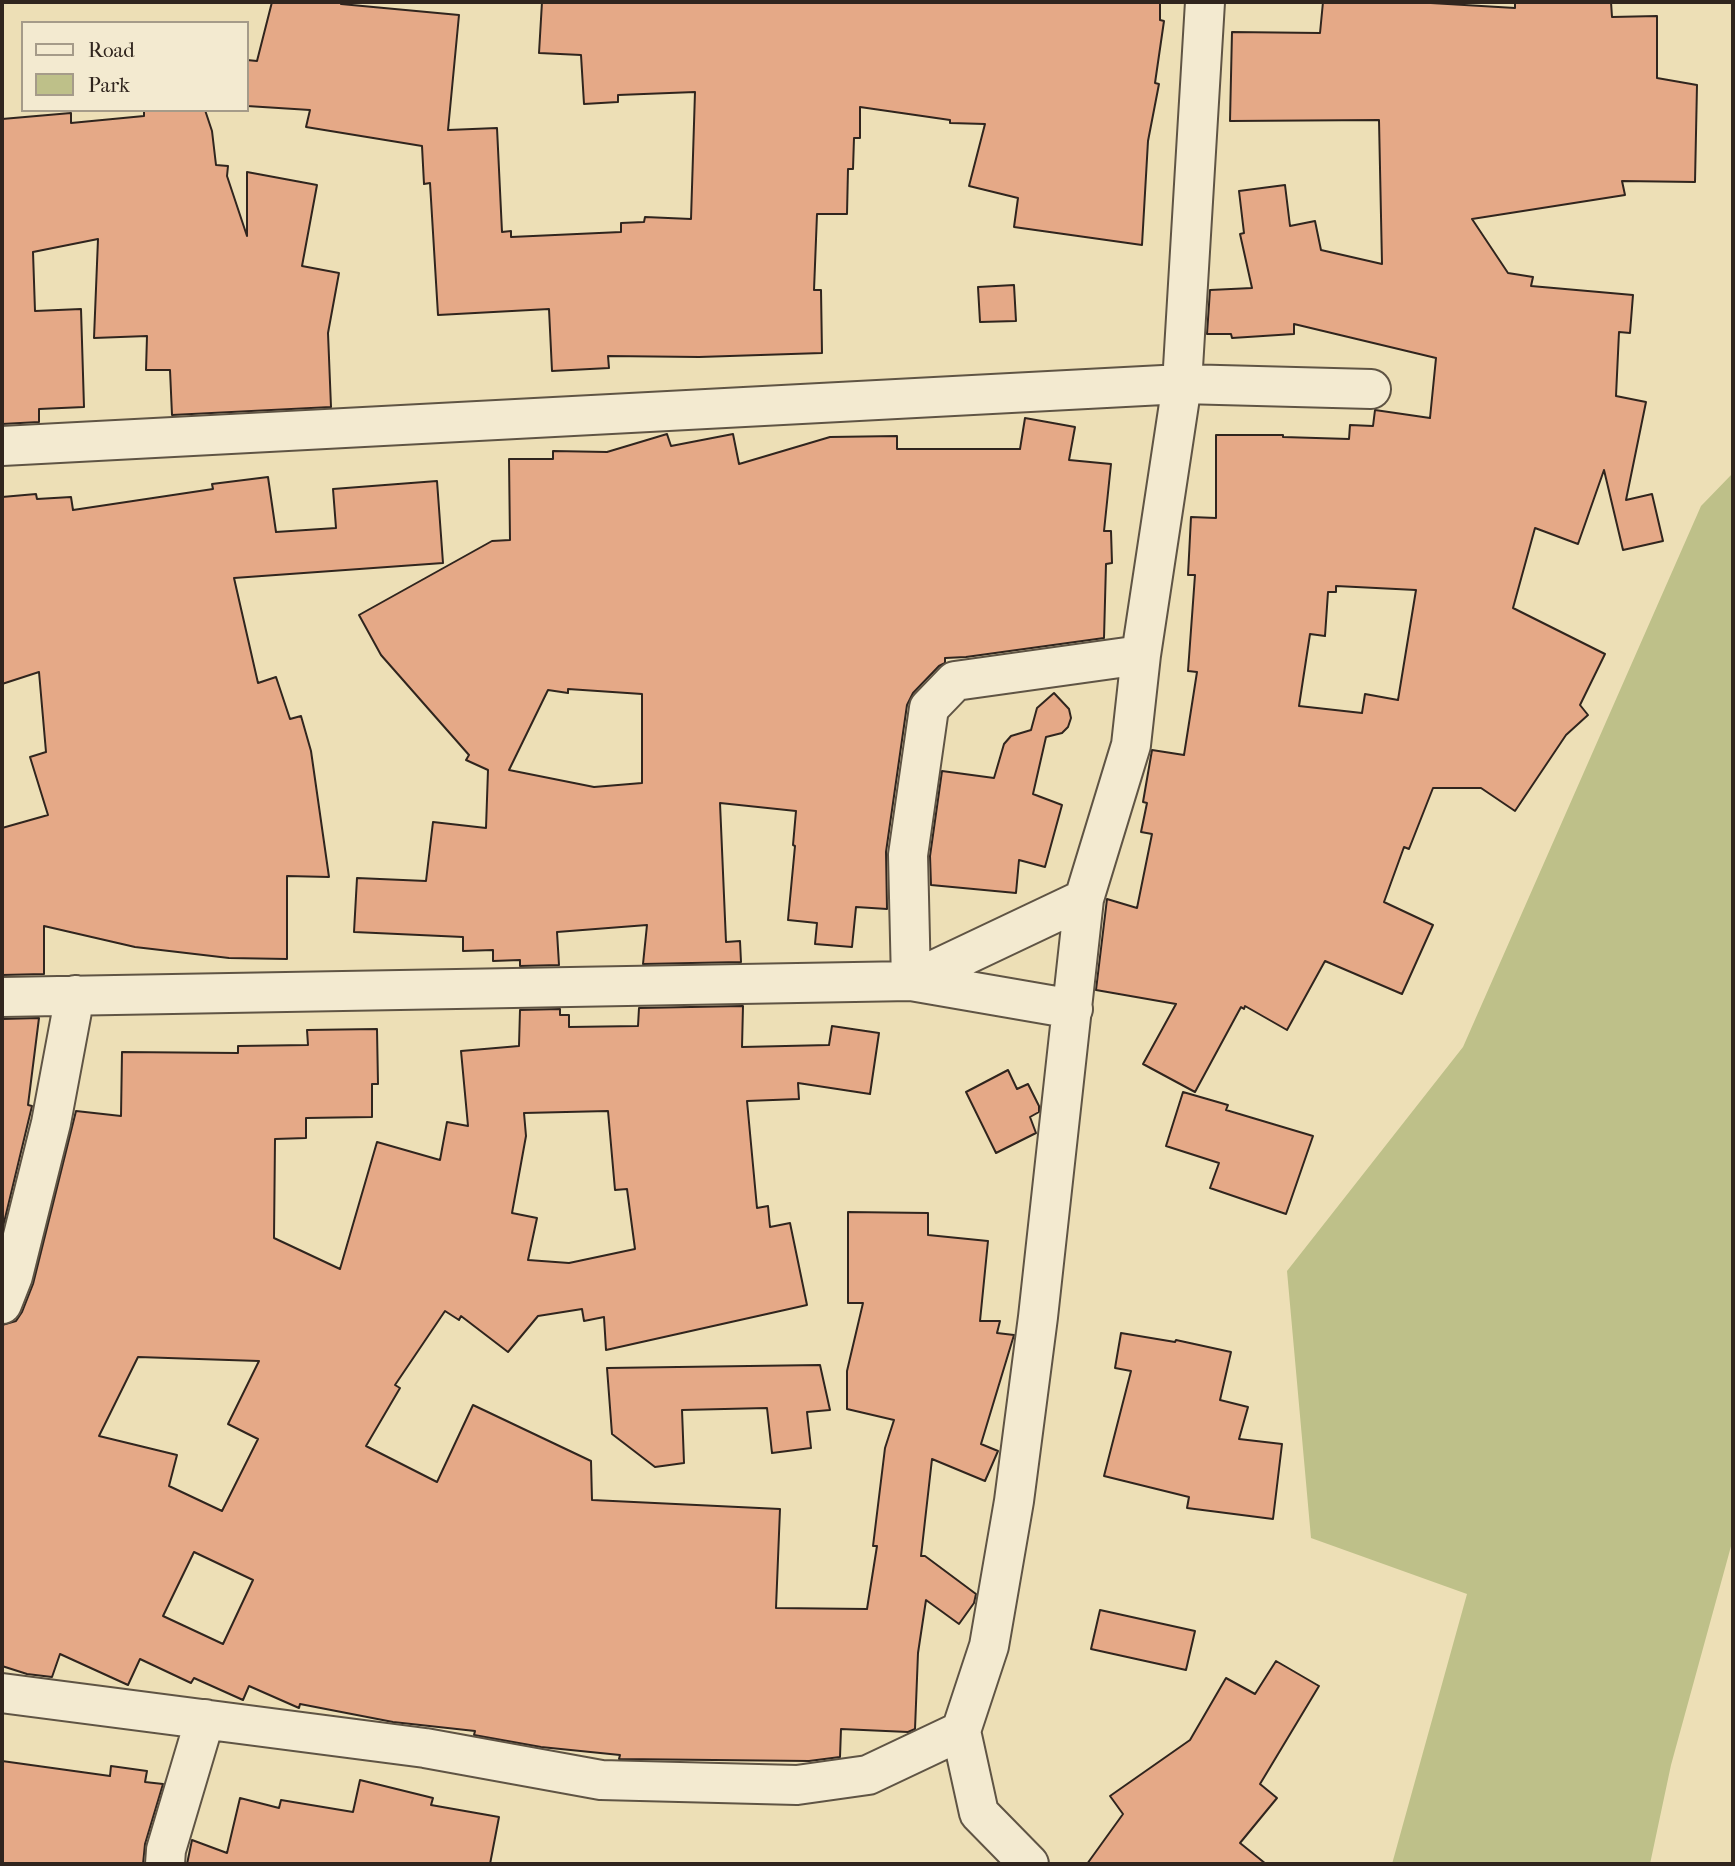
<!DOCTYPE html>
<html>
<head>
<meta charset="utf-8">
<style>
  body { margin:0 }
  #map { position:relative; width:1735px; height:1866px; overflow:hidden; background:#eddfb6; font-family:"IM FELL French Canon",serif }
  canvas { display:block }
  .frame { position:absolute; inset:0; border:4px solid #30251e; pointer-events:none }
  .legend { position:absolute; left:21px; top:21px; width:228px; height:91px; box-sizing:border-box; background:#f3ead0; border:2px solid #a59b89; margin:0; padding:9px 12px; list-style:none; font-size:21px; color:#30251e }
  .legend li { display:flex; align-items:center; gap:14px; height:35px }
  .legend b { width:35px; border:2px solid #a59b89 }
</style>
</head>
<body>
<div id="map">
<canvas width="1735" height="1866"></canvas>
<div class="frame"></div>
<ul class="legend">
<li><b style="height:9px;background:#f3ead0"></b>Road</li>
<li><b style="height:19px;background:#bec089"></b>Park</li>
</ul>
</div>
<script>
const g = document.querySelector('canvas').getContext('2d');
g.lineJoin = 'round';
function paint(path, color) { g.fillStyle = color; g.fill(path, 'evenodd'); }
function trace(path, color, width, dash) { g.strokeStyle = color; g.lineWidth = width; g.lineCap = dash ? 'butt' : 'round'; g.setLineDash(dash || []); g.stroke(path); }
paint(new Path2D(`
  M1733 473V1539L1671 1765 1650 1864H1392L1467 1594 1311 1538 1287 1271 1463 1047 1701 506Z`), '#bec089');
const building = new Path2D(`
  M272 2H342L341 4 459 15 448 130 497 128 502 232 511 231V237L621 232V223L644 222 645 217 691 219 695 92 618 95V102L584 104 581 55 539 53 542 2H1160V20L1164 21 1155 83 1159 84 1148 141 1142 245 1014 227 1018 198 969 186 985 124 950 123V120L860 107V138H854L853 169H848L847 214H817L814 290H821L822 353 699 357 608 356 609 368 552 371 549 309 438 315 430 183 424 184 422 146 306 127 310 110 247 106V60L257 61Z
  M1323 2H1414L1515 8V2H1611L1612 17 1657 16V78L1697 85 1695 182 1622 181 1625 195 1472 219 1508 273 1533 277 1531 286 1633 295 1630 333 1619 332 1616 396 1646 402 1626 500 1652 494 1663 541 1623 550 1604 470 1578 544 1535 528 1513 608 1605 654 1580 705 1588 715 1566 735 1515 811 1481 788H1433L1409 849 1404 847 1384 902 1433 925 1402 994 1325 961 1287 1030 1245 1006 1244 1009 1241 1007 1195 1092 1143 1064 1176 1004 1096 990 1107 899 1137 908 1152 834 1141 832 1147 803 1143 802 1152 750 1184 755 1197 672 1188 671 1195 575H1188L1191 517 1216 518V435H1283V437L1349 439 1350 425 1373 426 1375 410 1430 418 1436 358 1294 324V334L1232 338 1231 334H1207L1210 290 1252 288 1240 234 1244 233 1239 191 1285 185 1290 226 1315 221 1321 250 1382 264 1379 120 1230 121 1232 32 1320 33ZM1336 586 1416 590 1398 700 1365 694 1362 713 1299 706 1310 634 1325 636 1328 592H1336Z
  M144 110H205L212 131 216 165 228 166 227 176 247 236V172L317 185 302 266 339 273 328 333 331 407 172 415 170 370H146L147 336 94 338 98 239 33 252 35 311 81 309 84 407 39 409V422L2 424V119L71 113V123L144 116Z
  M1014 285 1016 321 980 322 978 287Z
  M1025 418 1075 427 1069 460 1111 464 1104 531H1111L1112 563 1106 564 1104 638 966 657 945 658V663L939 666 913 693 907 705 886 852 887 909 856 907 852 947 815 944 817 923 788 920 795 846 793 845 796 811 720 803 726 942 740 941 741 962 643 964 647 925 557 932 559 965 520 966V960L493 961V950L463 951V937L354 932 357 878 426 881 433 822 486 828 488 770 466 760 469 755 381 655 359 615 492 541 510 540 509 459H553V451L607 452 667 434 671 446 733 434 739 464 830 437 897 436V449H1020ZM568 689 642 694V783L594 787 509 770 548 690 568 693Z
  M268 477 276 532 336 528 333 489 437 481 443 563 234 578 258 683 276 677 290 719 301 716 311 751 329 877 287 876V959L229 958 135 947 44 926V974L2 975V828L48 815 30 757 46 752 39 672 2 684V497L36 494 37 499 71 497 73 510 213 489 212 484Z
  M1054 693 1069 709 1071 718 1068 727 1062 733 1046 737 1033 794 1062 805 1045 867 1019 860 1016 893 931 885 930 856 942 771 994 778 1004 744 1011 736 1031 730 1037 708Z
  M743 1006 742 1047 829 1045 832 1026 879 1033 870 1094 798 1083 799 1099 747 1101 757 1208 768 1206 770 1227 790 1223 807 1305 606 1350 604 1317 584 1321 582 1309 538 1316 508 1352 461 1316 459 1320 445 1311 395 1385 400 1388 366 1446 437 1482 473 1405 591 1461 592 1500 780 1509 776 1608 867 1609 877 1546H873L885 1448 894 1420 847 1409V1371L863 1303H848V1212L928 1213V1235L988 1241 980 1321H1000L997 1333 1014 1335 981 1444 998 1451 985 1481 932 1459 921 1556H925L976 1594 974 1603 959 1624 926 1600 918 1653 915 1729 908 1732 841 1729 840 1757 809 1761 619 1759 620 1755 541 1747 474 1735 475 1731 393 1722 300 1704 299 1708 249 1686 243 1700 194 1678 191 1683 140 1659 128 1685 60 1654 52 1677 27 1674 2 1666V1325L16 1321 22 1312 33 1284 76 1111 121 1116 122 1052 238 1053V1046L308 1045 307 1030 377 1029 378 1084H372V1117L306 1118V1138L275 1139 274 1238 340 1269 377 1142 440 1160 447 1122 468 1126 461 1051 519 1046 520 1010 560 1009V1015H569V1027L638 1026 639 1008ZM608 1111 615 1190 627 1189 635 1249 569 1263 528 1260 537 1218 512 1213 526 1136 524 1113ZM138 1357 259 1361 228 1424 258 1439 222 1511 169 1486 177 1455 99 1436ZM194 1552 253 1580 223 1644 163 1616Z
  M39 1018 28 1105 32 1106 2 1231V1019Z
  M1008 1070 1017 1089 1028 1084 1039 1106V1112L1030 1117 1036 1133 996 1153 966 1092Z
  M1183 1092 1228 1105 1226 1110 1313 1136 1286 1214 1210 1188 1219 1163 1166 1146Z
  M1121 1333 1175 1342 1176 1340 1231 1352 1220 1400 1248 1407 1239 1439 1282 1444 1273 1519 1187 1508 1189 1497 1104 1476 1131 1371 1115 1368Z
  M820 1365 830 1410 807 1412 811 1448 772 1453 767 1408 682 1410 684 1463 655 1467 612 1434 607 1368Z
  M1100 1610 1195 1631 1186 1670 1091 1649Z
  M1276 1661 1319 1686 1260 1784 1277 1798 1240 1843 1266 1864H1087L1123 1814 1110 1796 1190 1740 1226 1678 1255 1694Z
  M2 1761 110 1776 111 1766 147 1771 145 1782 163 1784 145 1844 143 1864H2Z
  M360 1780 433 1798 431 1805 499 1817 490 1864H187L192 1840 227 1853 240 1798 279 1808 281 1800 353 1812Z`);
paint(building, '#e5a987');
trace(building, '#30251e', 2);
const minor = new Path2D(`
  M2 446 1182 384 1371 389
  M2 997 911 981 1084 899
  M1073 1009 911 981 908 855 929 708 955 681 1141 655
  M2 1304 13 1276 51 1123 75 995
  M2 1693 425 1748 601 1780 797 1785 868 1775 961 1731 989 1646 1014 1501 1038 1317 1084 899 1131 745 1141 655 1182 384 1205 2
  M961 1731 979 1813 1029 1864
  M165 1864 166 1850 205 1719`);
trace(minor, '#5f5444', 42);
trace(minor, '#f3ead0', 38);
</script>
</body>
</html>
